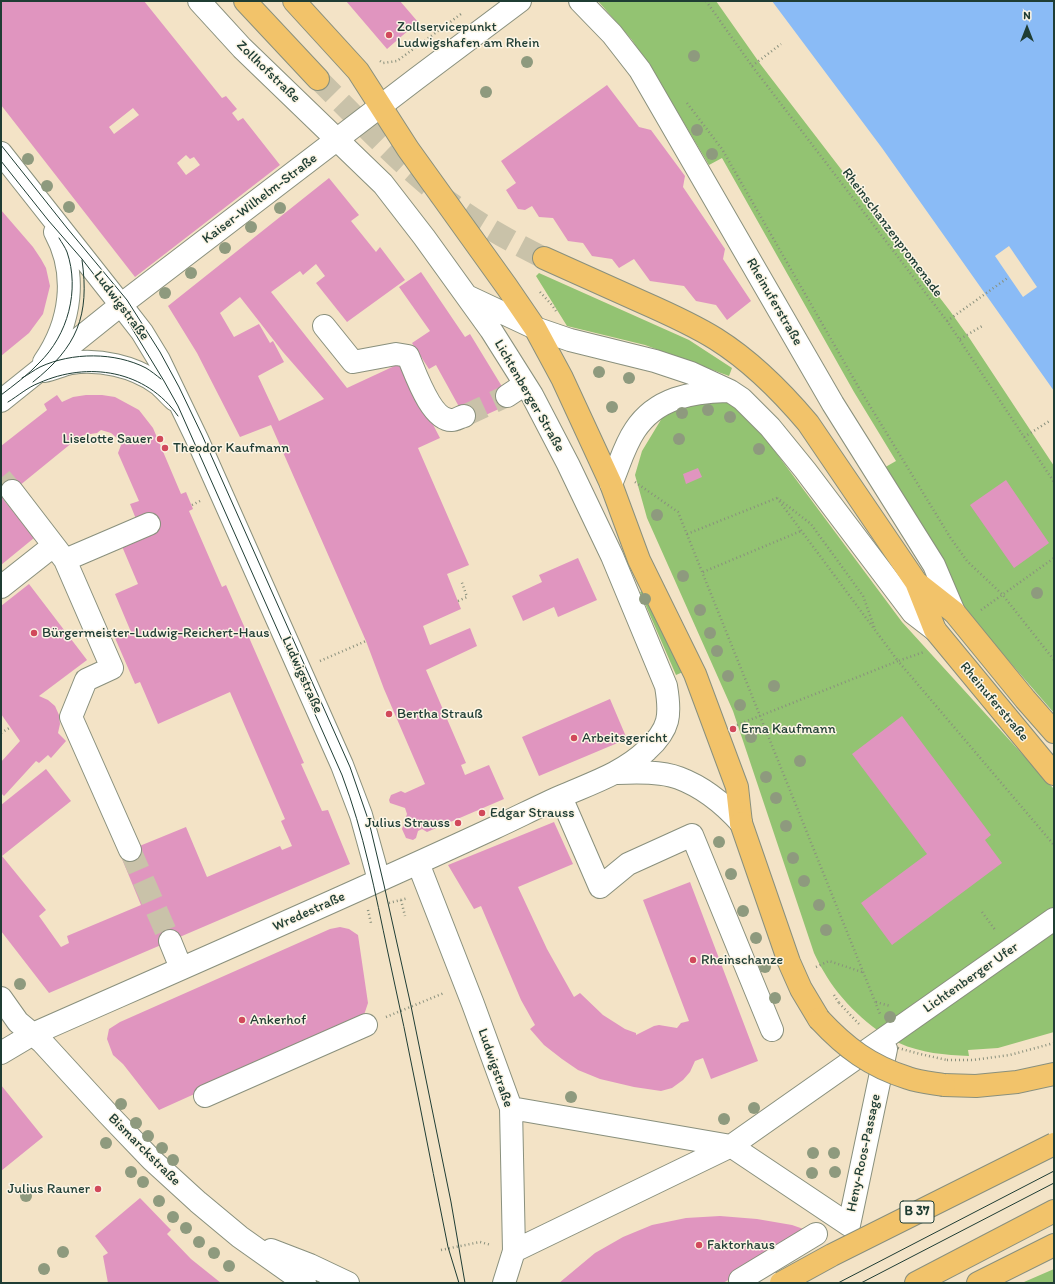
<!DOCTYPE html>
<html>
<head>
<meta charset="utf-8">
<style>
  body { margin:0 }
  #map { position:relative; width:1055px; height:1284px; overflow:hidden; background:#f3e3c6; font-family:Itim,sans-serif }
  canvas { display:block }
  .frame { position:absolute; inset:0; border:2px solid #1f3d34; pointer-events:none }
  .north { position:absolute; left:1007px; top:8px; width:40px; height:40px; -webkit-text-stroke:3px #fcf5e5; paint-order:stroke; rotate:0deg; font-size:11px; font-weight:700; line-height:16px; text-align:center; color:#1f3d34 }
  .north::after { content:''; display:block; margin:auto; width:14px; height:18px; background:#1f3d34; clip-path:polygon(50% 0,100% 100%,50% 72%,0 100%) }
</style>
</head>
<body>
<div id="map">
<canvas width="1055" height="1284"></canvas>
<div class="frame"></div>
<div class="north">N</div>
</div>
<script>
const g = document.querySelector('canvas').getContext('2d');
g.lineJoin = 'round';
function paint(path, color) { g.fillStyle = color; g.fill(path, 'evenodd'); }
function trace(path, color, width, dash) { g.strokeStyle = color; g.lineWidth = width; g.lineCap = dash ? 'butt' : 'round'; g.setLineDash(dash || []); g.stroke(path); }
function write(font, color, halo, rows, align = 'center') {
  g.font = font + ' Itim,sans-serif'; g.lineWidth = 3; g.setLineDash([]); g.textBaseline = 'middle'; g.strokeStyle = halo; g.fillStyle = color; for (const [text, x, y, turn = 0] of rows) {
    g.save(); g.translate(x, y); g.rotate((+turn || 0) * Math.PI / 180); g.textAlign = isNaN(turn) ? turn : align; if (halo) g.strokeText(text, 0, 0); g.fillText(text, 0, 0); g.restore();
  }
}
paint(new Path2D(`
  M598 1H716L761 65 950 311 970 339 1054 466V713L963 608 882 469 896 461 854 392 722 158 709 165 659 81 632 40Z
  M539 273 689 340 732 368 729 376 645 345 567 326 536 276Z
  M721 399 738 408 754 423 902 622 1054 789V1032L998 1048 968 1050 969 1056C945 1055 921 1053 899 1043 871 1030 839 999 824 972 820 966 817 959 814 953L733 711 647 518 635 475 642 451 662 418 693 401Z
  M647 589 683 672 676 675 640 592Z
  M1054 1269V1283L1024 1282Z`), '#93c372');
paint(new Path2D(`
  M772 1H1054V391L882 148Z`), '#8abbf6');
paint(new Path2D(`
  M1009 246 1037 287 1023 297 995 256Z`), '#f3e3c6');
paint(new Path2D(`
  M1 1H144L222 98 226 96 237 109 232 113 238 121 243 118 280 165 135 277 1 105ZM133 108 139 115 114 134 109 127ZM186 155 190 159 194 157 200 165 186 175 177 163Z
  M346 1H400L418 22 387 49Z
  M607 85 639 127 651 130 685 176 683 187 725 249 723 259 751 301 727 320 716 305 696 301 684 286 650 281 634 259 619 268 612 259 592 256 583 243 568 241 553 218 539 217 532 206 525 210 518 209 506 190 516 183 501 161Z
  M329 178 359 215 351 221 376 252 380 247 405 280 347 322 316 283 325 276 316 264 303 275 300 271 271 292 347 388 403 362 427 413 440 438 418 448 469 565 447 574 461 609 423 626 430 645 470 628 477 646 426 670 466 763 461 765 465 775 489 765 504 799 427 832 422 829 418 831 416 838 413 840 406 838 402 829 407 814 405 808 390 803 389 800 391 795 401 791 405 793 425 784 384 689 366 641 271 425 240 437 197 353 168 306ZM240 297 283 352 324 399 279 421 258 376 284 362 273 341 270 343 259 324 234 337 220 313Z
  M1 210 33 247 41 259 46 268 50 286 43 314 29 333 1 356Z
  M421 272 465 337 470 334 512 403 468 423 436 365 429 369 412 343 430 331 399 287Z
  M57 395 62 402 73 397 86 395H102L115 397 139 410 153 428 181 494 186 492 193 509 189 511 222 587 226 585 304 763 301 764 322 811 328 810 350 864 49 993 1 931V805L46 769 71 801 2 856 46 910 39 916 61 947 69 943 67 936 141 905 120 854 186 827 207 877 280 846 282 850 292 846 281 821 285 819 230 692 158 724 140 682 135 684 115 638 131 632 115 594 138 584 121 544 136 519 130 504 139 501 118 453 121 445 118 439 111 433 101 430 97 433 84 435 73 442 3 499 34 538 1 565V446L47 410 44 404Z
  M698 468 702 477 686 484 683 474Z
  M1006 480 1049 543 1014 568 970 505Z
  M578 558 597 600 558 617 554 607 523 621 512 596 542 582 539 575Z
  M29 584 87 660 39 696 48 700 55 706 59 715 60 724 58 733 66 741 51 758 48 755 39 763 36 761 4 796 1 793V762L20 741 1 714V606Z
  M610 699 627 739 539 776 522 737Z
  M902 716 991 835 985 840 1002 863 892 945 861 903 927 854 852 754Z
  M554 822 573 864 518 887 547 949 574 997 580 993 603 1015 625 1029 636 1033V1035L654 1026 659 1025 677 1028 681 1023 689 1021 643 900 690 882 758 1061 711 1079 703 1058 695 1061 690 1072 683 1080 672 1088 661 1091 634 1087 600 1079 578 1070 562 1059 544 1045 530 1029 535 1025 521 1000 481 906 474 909 448 865Z
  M340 927 349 929 358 935 368 1003 363 1018 159 1110 123 1064 113 1055 107 1039 109 1029 120 1022 330 929Z
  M1 1085 43 1137 1 1171Z
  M140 1198 171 1230 167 1234 191 1259 221 1283H108L103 1256 108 1253 95 1236Z
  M720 1216 757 1219 792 1225 812 1232 723 1283H559L595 1253 623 1237 652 1225 686 1218Z`), '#e095bf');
trace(new Path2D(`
  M464 416 507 396
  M1 478 12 491
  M130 850 170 941`), '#c9c2a9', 22, [22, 11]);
trace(new Path2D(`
  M318 79C364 125 408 174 462 211 488 229 516 244 544 258`), '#c9c2a9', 22, [22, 11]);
const minor = new Path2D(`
  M580 1 612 34 640 70 833 404 934 565 954 612
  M1 153 121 305 142 332 159 360 197 439 342 765 361 815 379 880
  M469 297 535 328 570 340 655 361 691 373 730 391 742 399 770 427 805 470 913 613 935 630
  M324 326 353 362 396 354 408 356C415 372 431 421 452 420 456 420 460 417 464 416
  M44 362C71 323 78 274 55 232
  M44 371C53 369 62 365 71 363 100 359 133 366 157 383 164 388 169 395 175 400
  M507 396 525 384
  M1 401 127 300 416 79 520 1
  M611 484C619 466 624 446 635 430 656 398 691 392 727 391
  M12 491 65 560 112 668 86 680 71 717 130 850
  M65 560 149 524
  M1 587 53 546
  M617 773C636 772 661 771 679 778 703 787 724 804 741 823
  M561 797 600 887 628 864 692 835 772 1030
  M418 863 473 1004 511 1108 514 1251 504 1283
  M170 941 181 968
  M1 998 18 1022 42 1042 108 1114 152 1160 198 1202 240 1237 305 1283
  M1 1053 33 1034C187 966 341 899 494 828 516 818 539 806 562 796 592 783 623 773 647 750 670 729 671 715 666 686L612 556 568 464 532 395 491 330 424 237 383 184 242 48 199 1
  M205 1096 366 1025
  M511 1108 731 1146 849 1225 886 1049
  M271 1250 310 1265 348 1283
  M514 1251 731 1146 1054 919
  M740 1280 816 1234`);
const major = new Path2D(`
  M245 1 318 79
  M294 1 358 71 408 149 507 287 535 328 562 378 611 484 639 560 695 674 737 787 741 823
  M544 258C577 273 609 287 642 302 667 313 692 324 716 339 751 361 781 391 808 423L916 582 935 630 1054 774
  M917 583 954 612 1025 699 1054 732`);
const highway = new Path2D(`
  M741 823 789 962 801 989 819 1019
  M944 1085 976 1086 1017 1082 1054 1074
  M916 1283 1054 1211
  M978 1283 1054 1245`);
trace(minor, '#89907d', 24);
trace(major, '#89907d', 24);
trace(highway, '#89907d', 24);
trace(new Path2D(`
  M706 1 752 66 947 321 1054 482
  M380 61 383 63 397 61 461 14
  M752 66 781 44
  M687 103 722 149 859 388 950 537 967 561 1002 594 1054 660
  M540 292 552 305 556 311
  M947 321 1009 277
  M960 339 984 325
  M1024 437 1051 420
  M635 482 678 512 880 1014
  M777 498 898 661 924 652
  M780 500 811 524 863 596 875 629
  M192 505 200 501
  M687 534 777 498
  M703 572 801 531
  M458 601 467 597 461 580
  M981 610 1054 558
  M320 661 366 641
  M737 725 898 661 1054 845
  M1 733 11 727
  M401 900 405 916
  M389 903 408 898
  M368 910 371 923
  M982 912 996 931
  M816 967 829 961 862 972
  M834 995 839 1003
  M876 1002 890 1006
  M386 1017 444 993
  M947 1060H973L1010 1055 1054 1043
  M441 1250 480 1242 491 1245`), '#89907d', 2.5, [1, 3]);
trace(minor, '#fff', 22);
trace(major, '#f2c36a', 22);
trace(highway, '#f2c36a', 22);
trace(new Path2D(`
  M1 145 67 228 127 300 160 352 179 387 202 435 350 767 369 822 384 885 411 1006 451 1202 465 1283
  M1 161 48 220 82 259 119 307 164 381 178 406 342 775C364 833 375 892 388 953 410 1051 428 1149 448 1247L459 1283
  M22 378C28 375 34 370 40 367 72 352 115 352 146 368 151 371 156 375 161 379
  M33 382C77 347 90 316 82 260
  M1 395C14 385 28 375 39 363 68 335 80 290 67 252 65 247 62 243 59 238
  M8 402C18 396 28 387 39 383 88 361 146 370 178 416
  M838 1283 1054 1171
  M861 1283 1054 1183`), '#1f3d34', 1);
const highwayBridge = new Path2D(`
  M819 1019C846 1048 870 1066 908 1078 919 1082 932 1083 944 1085
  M781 1283 832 1255 1054 1144`);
trace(highwayBridge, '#89907d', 24, []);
trace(new Path2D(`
  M839 1003 860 1025
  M898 1048 920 1054 947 1060`), '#89907d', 2.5, [1, 3]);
trace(highwayBridge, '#f2c36a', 22);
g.fillStyle = '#8e9a7e';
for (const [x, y] of [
  [694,56],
  [527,62],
  [486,92],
  [697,130],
  [712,154],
  [28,159],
  [47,186],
  [69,207],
  [280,208],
  [251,227],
  [225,248],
  [191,273],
  [165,293],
  [599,372],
  [629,378],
  [612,407],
  [708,410],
  [682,413],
  [730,417],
  [679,439],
  [759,449],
  [657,515],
  [683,576],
  [1037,593],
  [645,599],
  [700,610],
  [710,633],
  [717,651],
  [728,676],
  [774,686],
  [740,705],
  [751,737],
  [800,761],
  [766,777],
  [776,798],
  [786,826],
  [719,842],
  [793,858],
  [731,874],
  [804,881],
  [819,905],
  [743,911],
  [826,930],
  [756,938],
  [765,967],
  [20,984],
  [775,998],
  [890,1017],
  [571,1097],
  [121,1104],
  [754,1108],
  [724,1119],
  [136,1123],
  [148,1136],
  [106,1143],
  [162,1148],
  [813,1153],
  [834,1153],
  [173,1160],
  [131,1172],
  [835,1172],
  [812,1173],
  [143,1182],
  [26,1196],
  [159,1201],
  [173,1217],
  [186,1228],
  [199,1242],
  [63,1252],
  [214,1253],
  [229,1266],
  [44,1269]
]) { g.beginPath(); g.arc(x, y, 6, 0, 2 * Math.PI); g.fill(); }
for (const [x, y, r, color] of [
  [389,35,4,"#d1495b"],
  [160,439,4,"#d1495b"],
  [165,448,4,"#d1495b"],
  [34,633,4,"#d1495b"],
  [389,714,4,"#d1495b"],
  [733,729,4,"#d1495b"],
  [574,738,4,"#d1495b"],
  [482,813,4,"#d1495b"],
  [458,823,4,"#d1495b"],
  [693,960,4,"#d1495b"],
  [242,1020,4,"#d1495b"],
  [98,1189,4,"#d1495b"],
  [699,1245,4,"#d1495b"]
]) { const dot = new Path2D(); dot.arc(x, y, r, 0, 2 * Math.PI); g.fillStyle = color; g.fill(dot); trace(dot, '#fcf5e5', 1.5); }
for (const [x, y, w] of [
  [917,1212,34]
]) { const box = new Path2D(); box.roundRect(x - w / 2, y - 11, w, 22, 3); g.fillStyle = '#fcf5e5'; g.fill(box); trace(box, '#1f3d34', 1); }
write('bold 13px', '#1f3d34', null, [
  ["B 37",917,1212]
]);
write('14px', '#1f3d34', '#fcf5e5', [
  ["Zollservicepunkt",397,27],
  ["Ludwigshafen am Rhein",397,43],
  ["Liselotte Sauer",152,439,"right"],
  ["Theodor Kaufmann",173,448],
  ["Bürgermeister-Ludwig-Reichert-Haus",42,633],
  ["Bertha Strauß",397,714],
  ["Erna Kaufmann",741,729],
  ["Arbeitsgericht",582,738],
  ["Edgar Strauss",490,813],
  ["Julius Strauss",450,823,"right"],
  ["Rheinschanze",701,960],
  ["Ankerhof",250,1020],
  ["Julius Rauner",90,1189,"right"],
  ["Faktorhaus",707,1245]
], 'left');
write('14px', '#1f3d34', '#fcf5e5', [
  ["Zollhofstraße",268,72,44],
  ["Kaiser-Wilhelm-Straße",260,199,-37],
  ["Rheinschanzenpromenade",892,233,53],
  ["Rheinuferstraße",774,302,60],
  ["Ludwigstraße",121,306,53],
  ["Lichtenberger Straße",529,396,60],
  ["Ludwigstraße",302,675,66],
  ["Rheinuferstraße",994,702,50],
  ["Wredestraße",309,912,-24],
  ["Lichtenberger Ufer",971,978,-35],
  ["Ludwigstraße",495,1068,71],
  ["Bismarckstraße",144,1150,45],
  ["Heny-Roos-Passage",864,1153,-78]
]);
</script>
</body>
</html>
